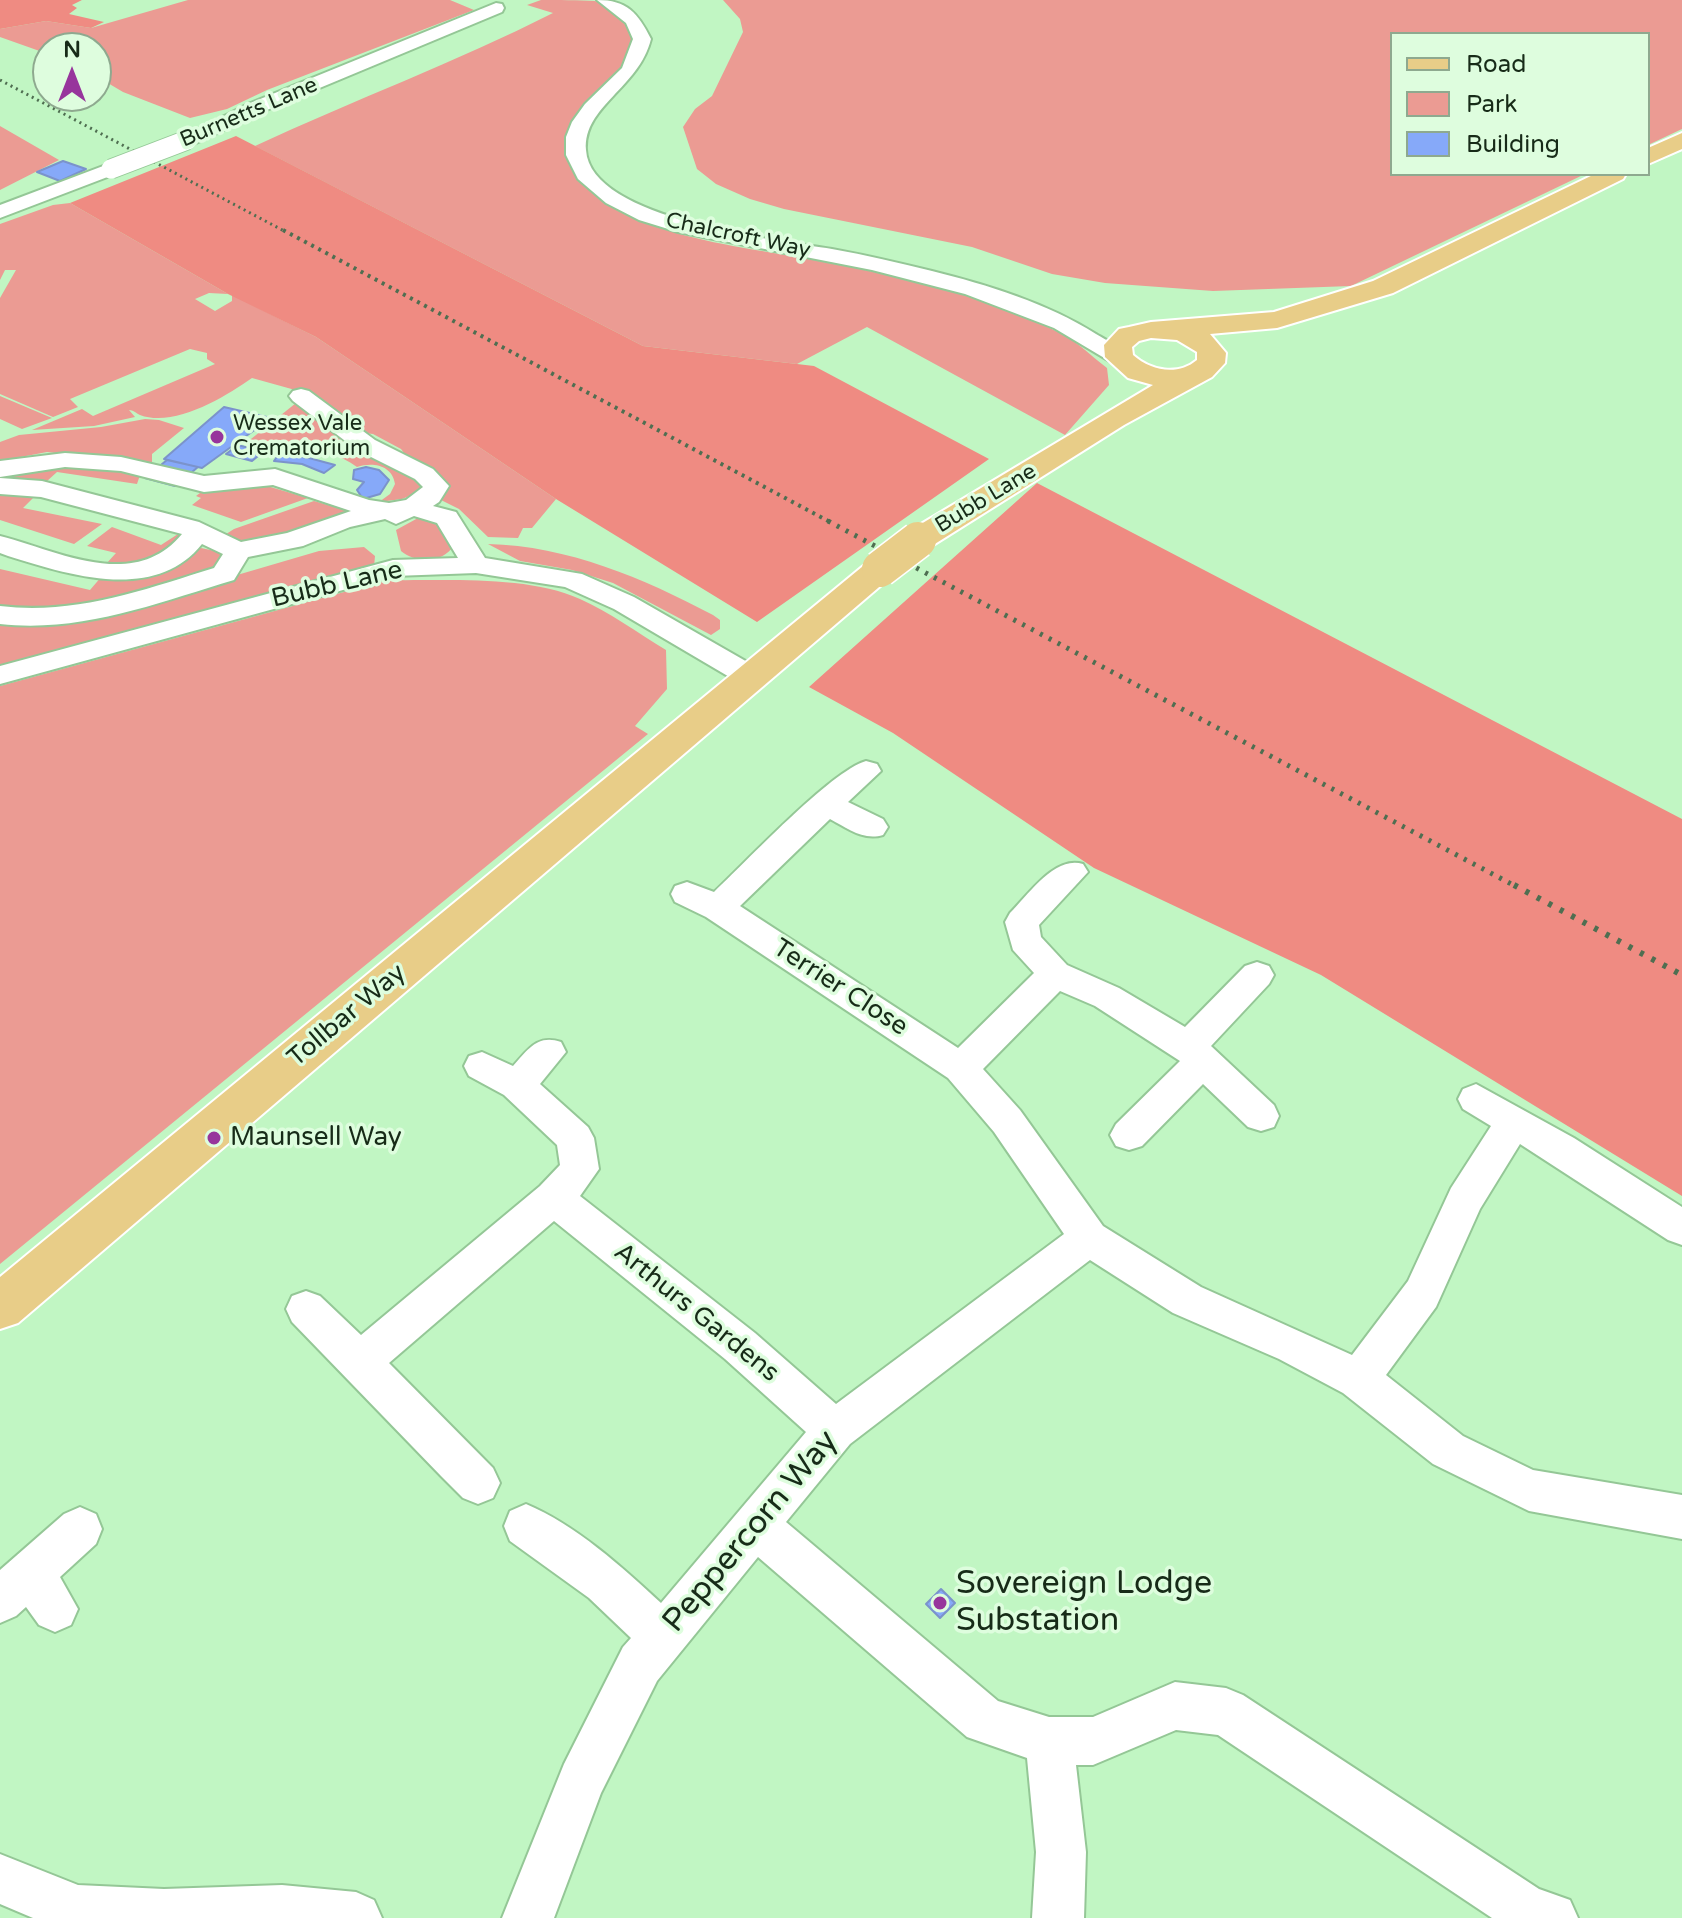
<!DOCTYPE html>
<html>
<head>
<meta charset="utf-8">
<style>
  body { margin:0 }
  #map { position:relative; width:1682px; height:1918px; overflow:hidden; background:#c1f6c3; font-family:"Varela Round",sans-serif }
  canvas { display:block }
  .legend { position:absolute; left:1390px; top:32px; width:260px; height:144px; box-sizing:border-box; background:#defdde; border:2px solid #8ea98f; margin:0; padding:10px 14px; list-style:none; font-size:24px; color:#172b18 }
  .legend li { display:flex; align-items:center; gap:16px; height:40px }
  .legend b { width:40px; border:2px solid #8ea98f }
  .north { position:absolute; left:32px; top:32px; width:80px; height:80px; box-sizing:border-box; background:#defdde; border:2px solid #8ea98f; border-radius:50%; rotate:0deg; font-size:22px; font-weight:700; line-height:32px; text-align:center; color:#172b18 }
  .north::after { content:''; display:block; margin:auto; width:28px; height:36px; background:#97359c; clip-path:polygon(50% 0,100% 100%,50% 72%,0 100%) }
</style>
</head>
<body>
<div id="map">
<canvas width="1682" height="1918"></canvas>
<ul class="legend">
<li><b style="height:10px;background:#e8cd88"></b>Road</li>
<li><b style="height:22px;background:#eb9b93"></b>Park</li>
<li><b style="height:22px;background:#86a9f9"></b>Building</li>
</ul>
<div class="north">N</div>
</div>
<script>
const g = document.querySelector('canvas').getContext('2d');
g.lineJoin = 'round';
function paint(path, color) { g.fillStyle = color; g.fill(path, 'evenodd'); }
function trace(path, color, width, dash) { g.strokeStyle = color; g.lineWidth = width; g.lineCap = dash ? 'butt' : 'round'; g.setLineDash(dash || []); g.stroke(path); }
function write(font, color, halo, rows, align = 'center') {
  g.font = font + ' "Varela Round",sans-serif'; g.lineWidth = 7; g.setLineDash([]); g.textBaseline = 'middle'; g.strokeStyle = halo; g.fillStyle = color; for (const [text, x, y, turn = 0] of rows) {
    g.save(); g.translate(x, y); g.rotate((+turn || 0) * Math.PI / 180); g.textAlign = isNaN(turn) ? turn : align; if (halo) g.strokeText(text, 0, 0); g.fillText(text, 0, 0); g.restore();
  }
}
paint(new Path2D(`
  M188 0H450L474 10 267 90 227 109 190 118 123 92 96 76V48H48V54L0 37V29L46 21 91 28Z
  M541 0C557 0 580 0 595 1 624 10 644 38 624 65 608 88 580 103 569 129 550 172 607 206 639 220 687 240 740 247 791 256 881 272 976 291 1058 332 1076 340 1091 356 1107 368L1109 385 1065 435 867 327 797 364 643 346 255 146C354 100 456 62 553 13L527 5Z
  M723 0H1682V129L1648 145V34H1392V174H1585L1351 286 1213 291 1105 283 1052 274 972 247 784 209 750 199 716 184 697 169 683 127 695 109 712 96 743 32 740 19Z
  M0 126 59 160 0 190Z
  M70 203 228 294 209 293 195 299 215 311 232 301V295L316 337 556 499 532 528H523L518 538 488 537 459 509 439 499 401 449 373 434 357 432 306 393 252 378C225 397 174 428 140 415 136 413 133 410 129 410L135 417 94 426 32 430 82 409 93 416 215 364 207 359V353L190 349 70 399 78 407 53 417 0 394V298L16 270H5L0 280V224L53 205Z
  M0 396 52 418 22 429 0 419Z
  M296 403 424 484 422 491 402 499 379 502 390 494 395 484C392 465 373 462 357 467 324 442 283 457 246 443Z
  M145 419 159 420 184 428 152 454V464L47 452 0 461V442L19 435 101 427Z
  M40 466 112 468 140 475 137 484 57 472 46 482 0 478V474Z
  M250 485 267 486 308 498 241 522 192 505 201 498 196 496 204 490Z
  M0 491 35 496 23 508 102 524 74 544 0 520Z
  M314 501 353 512C318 525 255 555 220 538L234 529Z
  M418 518 439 522 454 545C444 563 416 564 401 551L396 530Z
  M112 527 161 545 178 534 181 537 180 545 137 566 106 564 116 553 87 546Z
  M488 544C568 546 643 578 713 615L720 620V629L711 635 613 583 572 570 520 561Z
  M364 547 375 556 374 567 0 668V619L128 607 319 551Z
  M201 548 225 553 217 569 119 598 57 608H0V569L90 590 102 576Z
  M388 580C446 581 527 575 580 599 609 612 638 633 666 650L667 689 635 726 648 734 0 1264V686Z`), '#eb9b93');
paint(new Path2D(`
  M0 0H82L72 5 77 8 69 14 104 22 91 28 46 21 0 29Z
  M236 136 643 346 814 366 989 459 757 622 556 499 316 337 228 294 70 203Z
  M1037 483 1682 819V1196L1321 975 1094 868 893 733 809 687Z`), '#ef8b82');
const building = new Path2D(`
  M63 161 86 169 60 181 37 172Z
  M224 407 271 418 202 468 164 459Z
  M238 445 263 452 252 461 226 454Z
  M279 454 309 458 335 465 324 473 302 464 274 461Z
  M167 460 198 467 175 486 145 478Z
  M366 467 379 470 389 480 380 494 363 499 357 490 364 482 353 479 354 470Z
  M941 1589 955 1603 940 1618 926 1604Z`);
paint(building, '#86a9f9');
trace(building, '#7b93cb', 2);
const minor = new Path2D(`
  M597 0C627 0 638 13 651 39 639 88 583 106 586 150 590 220 779 240 832 249 866 255 899 263 932 271 988 285 1047 303 1096 334 1107 341 1123 347 1131 357L1127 362H1111L1054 328 965 294 872 270 678 232 639 220 606 203 578 179 566 155V137L572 122 585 104 622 68 633 39 626 23Z
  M496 3 502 4 504 8 502 12 262 112 194 144H180L177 140 248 104Z
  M111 163 121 169 118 173 0 218V205Z
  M301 389 309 391 375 440 433 469 449 486 439 502 433 506 456 512 485 558 582 574 634 597 763 671 767 678 763 685 753 687 743 685 614 609 565 587 476 573 394 576 0 684V666L393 560 458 558 437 523 414 516 396 524 385 519 350 527 303 546 248 557 234 580C157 603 82 633 0 624V606C76 615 143 590 214 568L223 554 202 544C155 603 69 575 8 556L0 553V536C59 551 134 592 182 534L41 497 0 494V478L42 481 199 522 241 542 287 533 351 511 273 485 204 492 121 471 65 467 0 477V461L65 453 121 457 204 476 275 469 369 500 389 503 406 500 423 487 415 479 357 450 293 401 289 396 293 391Z
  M866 761 877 764 881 771 848 802 883 819 888 827 883 835C863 841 847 828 830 819L740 906 958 1048 1034 973 1013 950 1005 922 1010 913C1029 894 1055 855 1083 864L1088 872 1039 925 1041 937 1067 965 1119 988 1185 1027 1245 966 1257 962 1269 966 1274 975 1269 984 1211 1046 1274 1105 1279 1116 1274 1127 1261 1131 1248 1127 1203 1084 1142 1146 1129 1150 1116 1146 1110 1135 1116 1124 1180 1061 1095 1006 1060 991 983 1069 1020 1110 1103 1226 1201 1287 1352 1355 1408 1281 1451 1188 1491 1126 1463 1109 1458 1099 1463 1089 1476 1084 1574 1138 1682 1207V1245L1668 1240 1520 1144 1480 1209 1436 1307 1386 1375 1463 1436 1533 1470 1682 1495V1539L1529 1511 1433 1464 1343 1393 1279 1359 1173 1313 1090 1260 850 1444 786 1522 998 1701 1049 1717H1093L1175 1682 1226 1688 1243 1695 1539 1889 1570 1900 1578 1918H1492L1218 1735 1176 1730 1093 1765H1076L1086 1852 1084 1918H1032L1036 1852 1027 1758 967 1737 758 1557 657 1681 601 1793 554 1918H502L564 1764 623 1647 631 1638 589 1598 510 1541 504 1526 510 1511 526 1504C576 1525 622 1567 661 1603L806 1432 725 1359 554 1221 389 1363 493 1468 500 1483 493 1498 478 1504 463 1498 441 1476 292 1322 286 1309 292 1296 306 1291 320 1296 361 1335 540 1186 560 1165 557 1145 504 1095 469 1076 464 1066 469 1056 482 1052 513 1066C528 1050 537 1034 561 1042L566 1052 540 1084 588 1127 594 1138 599 1169 580 1196 755 1333 836 1404 1064 1234 994 1132 948 1078 706 917 675 902 671 894 675 886 687 882 714 892C745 863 831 771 866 761Z
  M80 1507 96 1514 102 1529 96 1544 60 1577 78 1609 71 1625 55 1632 39 1625 26 1607 16 1616 0 1623V1570L64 1514Z
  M0 1854 78 1885 164 1889 282 1885 356 1892 374 1900 382 1918H33L0 1904Z`);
const major = new Path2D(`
  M1682 133V149L1648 164V148Z
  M1595 174H1626L1623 179 1393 293 1277 328 1210 334 1226 353 1225 363 1212 377 1124 425 930 547 918 550 906 547 902 540 906 533 1153 385 1128 378 1105 357 1104 345 1119 329 1129 327 1151 322 1274 312 1373 281ZM1151 338 1177 340 1197 352V360C1178 376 1151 371 1133 355L1132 347 1139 341Z
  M880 559 892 562 897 569 892 576 18 1323 0 1329V1277L868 562Z`);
trace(minor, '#94c796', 4);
trace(major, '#fff', 4);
paint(minor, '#fff');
paint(major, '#e8cd88');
trace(new Path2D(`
  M0 80 286 232`), '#4f6e51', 3, [2, 4]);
trace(new Path2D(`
  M283 230 832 523`), '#4f6e51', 4, [3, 5]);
trace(new Path2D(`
  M828 521 1517 887`), '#4f6e51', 5, [3, 7]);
trace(new Path2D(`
  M1514 885 1682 975`), '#4f6e51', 6, [4, 9]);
const minorBridge = new Path2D(`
  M111 169 187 140`);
const majorBridge = new Path2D(`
  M880 569 918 540`);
trace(minorBridge, '#94c796', 21, []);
trace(majorBridge, '#fff', 39, []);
trace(minorBridge, '#fff', 19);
trace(majorBridge, '#e8cd88', 36);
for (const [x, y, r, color] of [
  [217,437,8,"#97359c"],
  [214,1138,8,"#97359c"],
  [940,1603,8,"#97359c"]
]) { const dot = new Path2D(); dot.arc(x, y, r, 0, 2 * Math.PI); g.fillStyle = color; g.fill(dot); trace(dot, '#defdde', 3); }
write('22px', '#172b18', '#defdde', [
  ["Burnetts Lane",249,113,-23],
  ["Chalcroft Way",738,236,12],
  ["Bubb Lane",986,499,-31]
]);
write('22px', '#172b18', '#defdde', [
  ["Wessex Vale",233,424],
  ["Crematorium",233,449]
], 'left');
write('26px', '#172b18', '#defdde', [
  ["Bubb Lane",337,585,-13],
  ["Terrier Close",840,988,33],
  ["Tollbar Way",347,1016,-40],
  ["Arthurs Gardens",696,1313,39]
]);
write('26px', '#172b18', '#defdde', [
  ["Maunsell Way",230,1138]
], 'left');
write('32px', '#172b18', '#defdde', [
  ["Peppercorn Way",751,1532,-50]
]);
write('32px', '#172b18', '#defdde', [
  ["Sovereign Lodge",956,1585],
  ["Substation",956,1622]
], 'left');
</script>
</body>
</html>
